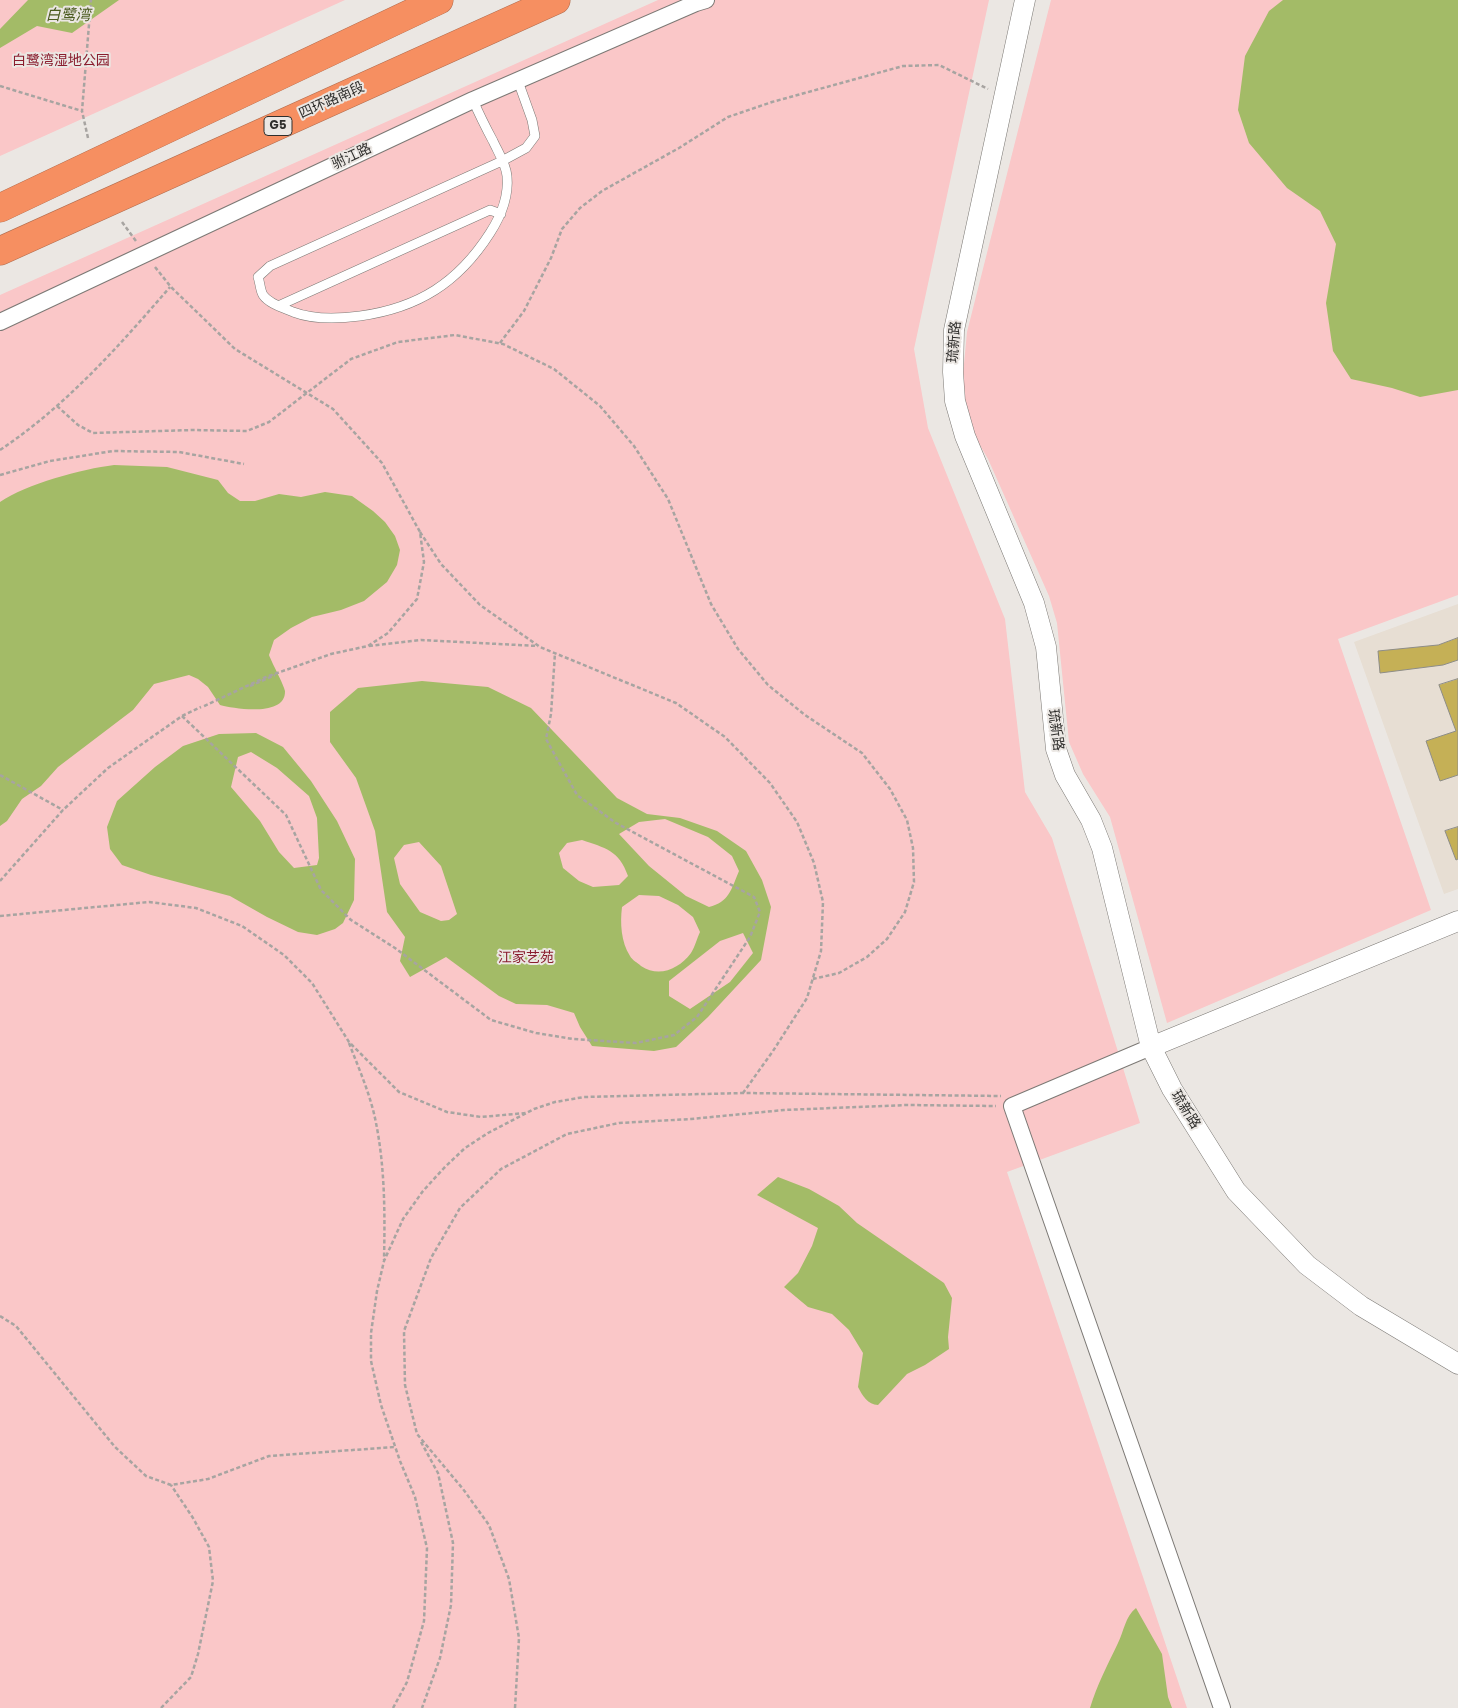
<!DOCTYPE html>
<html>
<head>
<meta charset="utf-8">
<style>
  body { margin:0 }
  canvas { display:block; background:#ebe7e3 }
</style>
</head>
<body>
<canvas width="1458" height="1708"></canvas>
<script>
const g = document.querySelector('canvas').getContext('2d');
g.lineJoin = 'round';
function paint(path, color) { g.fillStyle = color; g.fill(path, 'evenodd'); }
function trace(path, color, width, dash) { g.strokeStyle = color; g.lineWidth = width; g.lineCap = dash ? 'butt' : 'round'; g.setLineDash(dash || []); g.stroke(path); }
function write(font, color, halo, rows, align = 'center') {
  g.font = font + ' Poppins,"Noto Sans SC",sans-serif'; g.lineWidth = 4; g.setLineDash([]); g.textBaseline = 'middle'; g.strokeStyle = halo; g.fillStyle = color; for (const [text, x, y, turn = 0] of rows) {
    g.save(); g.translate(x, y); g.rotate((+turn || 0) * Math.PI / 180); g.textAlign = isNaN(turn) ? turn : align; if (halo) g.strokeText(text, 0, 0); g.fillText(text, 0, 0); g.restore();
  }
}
paint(new Path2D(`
  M1458 604V889L1444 894 1354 642Z`), '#e7ded3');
paint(new Path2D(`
  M0 0H345L0 156Z
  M658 0H989L914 349 928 428 1005 619 1025 792 1052 838 1140 1123 1007 1172 1187 1708H0V295Z
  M1051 0H1458V595L1338 639 1431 910 1167 1023 1110 817 1083 774 1069 742 1057 623 1049 596 988 459 974 435 965 403 963 375 967 332Z`), '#fac7c8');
paint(new Path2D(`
  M28 0H119L72 33 37 26 0 48V29Z
  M1283 0H1458V390L1420 397 1392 388 1351 379 1333 351 1326 303 1336 244 1320 211 1287 188 1249 143 1238 110 1245 56 1269 11Z
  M114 465 167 467 218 480 228 493 240 501H255L279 494 301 497 325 492 352 496 373 511 385 522 395 536 400 550 397 565 387 582 364 601 341 610 312 617 291 628 274 640 269 655C272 663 284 685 285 691 286 717 235 709 220 705L208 687 198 679 189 675 154 684 133 710 58 767 41 786 22 799 7 821 0 826V502C26 484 82 469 114 465Z
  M422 681 488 687 531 708 617 798 647 814 680 818 717 831 746 851 762 880 771 907 761 960 708 1017 676 1047 654 1051 592 1046 580 1027 574 1013 547 1005 516 1004 499 996 446 957 410 977 400 961 405 937 387 912 375 831 356 778 330 742V712L358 688ZM665 819 708 837 732 856 739 871C731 890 729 902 709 907L686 896 649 866 619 834 639 822ZM582 840C605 848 619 850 628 876L619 885 593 887 579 881 563 868 559 853 567 843ZM419 842 441 866 457 914 449 920 441 921 420 912 400 884 394 858 404 845ZM639 895 659 896 678 905 693 917 700 932C697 938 695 947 691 953 679 969 659 978 641 966 638 963 632 960 630 956 621 942 620 923 622 907ZM743 933 753 953 730 982 690 1009 669 996V981L720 941Z
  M256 733 283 747 311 781 337 821 355 859 354 900 343 923 335 929 317 935 298 932 267 917 230 896 151 875 122 865 110 849 107 827 117 801 155 767 183 746 219 734ZM251 752 277 768 309 796 317 818 319 858 317 865 294 868 279 852 260 821 231 787 238 757Z
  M778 1177 809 1189 839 1206 857 1223 944 1283 952 1298 948 1337 949 1349 925 1365 907 1374 878 1405C868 1405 862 1395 858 1387L863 1353 849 1330 832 1314 808 1307 784 1287 798 1273 812 1246 818 1228 757 1195Z
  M1136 1608 1162 1654 1168 1697 1172 1708H1090C1097 1685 1108 1664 1118 1643 1124 1631 1125 1617 1136 1608Z`), '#a3bb67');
const building = new Path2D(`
  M1458 638V660L1443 665 1380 673 1378 651 1438 645Z
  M1458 679V775L1440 781 1426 741 1456 731 1439 685Z
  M1458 827V859L1456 860 1445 831Z`);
paint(building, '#c5b056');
trace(building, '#8e8d88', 1);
const service = new Path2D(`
  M473 100C479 114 486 128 493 141 498 152 506 164 507 176 509 197 501 216 490 233 458 283 418 308 360 316 338 319 314 320 293 312 284 308 269 304 263 295 260 290 260 282 258 277L270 266 502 161 526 148 535 136 532 120 518 81
  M278 306 490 210 501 214`);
const minor = new Path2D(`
  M0 322 473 100 696 3 706 0
  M1151 1047 1012 1106 1222 1708`);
const tertiary = new Path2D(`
  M1025 0 954 330 953 372 955 401 965 436 1034 603 1046 647 1056 749 1065 775 1091 820 1102 848 1151 1047 1172 1089 1236 1191 1307 1265 1361 1306 1458 1364
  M1151 1047 1458 921`);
const motorway = new Path2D(`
  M0 208 439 0
  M0 251 556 0`);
trace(service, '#7c7975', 10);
trace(minor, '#7c7975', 18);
trace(tertiary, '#7c7975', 21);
trace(motorway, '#b16d4f', 29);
trace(new Path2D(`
  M0 86 82 111
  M88 138 82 111 91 0
  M122 222 136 241
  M155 267 171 287 235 349 333 409 382 463 420 532 424 562 417 599 388 633 368 646 331 654 266 677 202 707
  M500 343 524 311 551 258 562 229 580 208 602 191 679 148 728 117 772 102 903 66 939 65 988 89
  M57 406 78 425 93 433 193 430 247 431 269 422 351 359 398 342 455 335 503 344 554 369 600 406 634 446 668 499 711 604 738 649 768 685 805 715 862 753 890 789 907 820 913 848 914 882 905 912 887 939 867 957 839 973 813 979
  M0 450C66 406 119 346 170 287
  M0 475 50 461 113 451 179 452 244 464
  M420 532 441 564 480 605 540 647 676 703 725 737 770 783 797 822 814 863 823 902 821 951 807 998 773 1051 743 1093
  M369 646 421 640 538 646
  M250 686 275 675
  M182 716 286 815 321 890 351 920 395 948 491 1020 536 1033 573 1039 636 1043 674 1035 697 1017 750 937 760 912 754 897 616 823 577 795 546 739 551 714 555 653
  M0 775 63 810
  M0 881 63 810 108 768 182 716 201 707
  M0 916 149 902 196 908 242 926 284 955 312 983 349 1042 399 1092 447 1112 481 1117 526 1113
  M349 1043C359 1069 371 1096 376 1123 385 1168 385 1214 384 1260
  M0 1316 16 1326 115 1447 146 1476 171 1485 208 1479 269 1456 395 1447
  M421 1442 438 1473 453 1543 451 1605 440 1658 422 1708
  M161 1708 191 1677 198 1654 213 1581 209 1547 193 1518 171 1485
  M393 1708 407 1682 424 1621 427 1548 415 1497 400 1461 381 1405 371 1361V1333L377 1291 384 1261 403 1219 423 1191 444 1168 465 1148 488 1133 534 1109 555 1102 584 1097 743 1093 1001 1096
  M515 1708 519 1638 509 1579 489 1525 463 1489 417 1434 405 1385 404 1331 431 1258 460 1208 501 1169 567 1134 619 1123 691 1119 784 1110 907 1105 996 1106`), '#a7a4a1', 2.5, [4, 2.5]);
trace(service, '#fff', 9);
trace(minor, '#fff', 16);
trace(tertiary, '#fff', 20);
trace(motorway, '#f68f61', 28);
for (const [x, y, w] of [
  [278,126,28]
]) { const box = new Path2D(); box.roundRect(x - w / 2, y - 9.5, w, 19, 4); g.fillStyle = '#ebe7e3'; g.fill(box); trace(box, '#302f2d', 1); }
write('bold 12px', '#302f2d', null, [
  ["G5",278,126]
]);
write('14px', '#8a1e2f', '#ebe7e3', [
  ["白鹭湾湿地公园",61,61],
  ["江家艺苑",526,958]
]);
write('14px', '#302f2d', '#ebe7e3', [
  ["四环路南段",332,101,-24],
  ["驸江路",352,157,-25],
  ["琉新路",955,342,-85],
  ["琉新路",1055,730,82],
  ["琉新路",1185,1110,58]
]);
write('italic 15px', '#4b5b1f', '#ebe7e3', [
  ["白鹭湾",68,16]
]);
</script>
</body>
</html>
